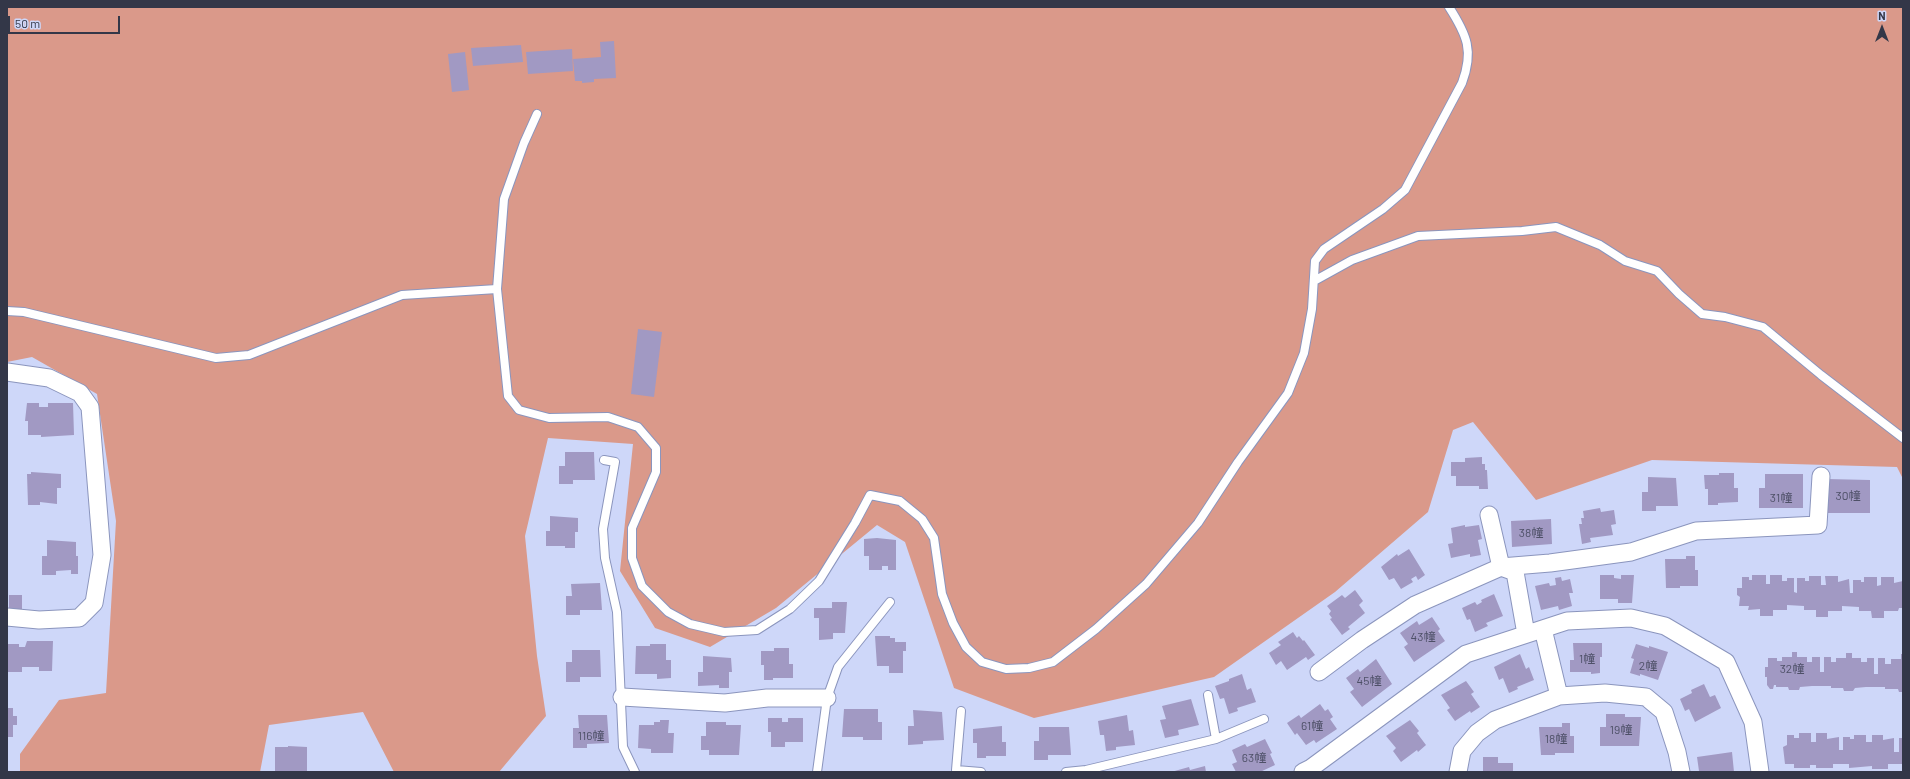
<!DOCTYPE html>
<html>
<head>
<meta charset="utf-8">
<style>
  body { margin:0 }
  #map { position:relative; width:1910px; height:779px; overflow:hidden; background:#ced7f9; font-family:Barlow,sans-serif }
  canvas { display:block }
  .frame { position:absolute; inset:0; border:8px solid #333748; pointer-events:none }
  .north { position:absolute; left:1862px; top:8px; width:40px; height:40px; -webkit-text-stroke:3px #ced7f9; paint-order:stroke; rotate:0deg; font-size:11px; font-weight:700; line-height:16px; text-align:center; color:#333748 }
  .north::after { content:''; display:block; margin:auto; width:14px; height:18px; background:#333748; clip-path:polygon(50% 0,100% 100%,50% 72%,0 100%) }
  .scale { position:absolute; left:8px; top:16px; width:112px; height:18px; box-sizing:border-box; border:2px solid #333748; border-top:0; padding-left:5px; font-size:12px; line-height:14px; white-space:nowrap; color:#333748; -webkit-text-stroke:3px #ced7f9; paint-order:stroke }
</style>
</head>
<body>
<div id="map">
<canvas width="1910" height="779"></canvas>
<div class="frame"></div>
<div class="north">N</div>
<div class="scale">50 m</div>
</div>
<script>
const g = document.querySelector('canvas').getContext('2d');
g.lineJoin = 'round';
function paint(path, color) { g.fillStyle = color; g.fill(path, 'evenodd'); }
function trace(path, color, width, dash) { g.strokeStyle = color; g.lineWidth = width; g.lineCap = dash ? 'butt' : 'round'; g.setLineDash(dash || []); g.stroke(path); }
function write(font, color, halo, rows, align = 'center') {
  g.font = font + ' Barlow,"Noto Sans SC",sans-serif'; g.lineWidth = 3.5; g.setLineDash([]); g.textBaseline = 'middle'; g.strokeStyle = halo; g.fillStyle = color; for (const [text, x, y, turn = 0] of rows) {
    g.save(); g.translate(x, y); g.rotate((+turn || 0) * Math.PI / 180); g.textAlign = isNaN(turn) ? turn : align; if (halo) g.strokeText(text, 0, 0); g.fillText(text, 0, 0); g.restore();
  }
}
paint(new Path2D(`
  M7 7H1903V479L1897 467 1652 460 1536 500 1473 422 1453 430 1428 512 1335 592 1214 677 1034 718 954 688 905 542 877 525 776 608 710 647 655 628 620 571 633 444 548 438 525 536 537 656 546 716 499 772H394L363 712 269 725 260 772H20V754L59 700 106 693 116 521 97 394 32 357 7 362Z`), '#da998a');
paint(new Path2D(`
  M614 41 616 78 594 79V82L582 83V81H575L573 59 601 57 600 42Z
  M521 45 523 62 473 66 471 48Z
  M572 49 573 71 528 74 526 52Z
  M465 52 469 90 452 92 448 54Z
  M638 329 662 332 654 397 631 394Z
  M27 403H39V407H48V403H73L74 435 41 437V435H28V421H25Z
  M565 452H594L595 480H573V484H559V466H565Z
  M1482 457V464H1485V470H1487L1488 489H1479V486H1456V476H1451V462H1465V458Z
  M31 472 61 474V488H57V504L40 502V505H28L27 474H31Z
  M1719 473H1734V488H1738V502L1718 503V505H1708V489H1705L1704 475H1719Z
  M1765 474H1803V508H1759V488H1765Z
  M1648 477 1676 478 1678 506H1656V511H1642V492H1648Z
  M1827 479 1870 480V513H1827Z
  M1600 508 1601 512 1614 510 1616 524 1611 525 1613 535 1590 538 1591 542 1582 544 1579 524H1582L1581 518H1584L1583 511Z
  M550 516 578 518V532H575V548H565V546H546V531H550Z
  M1551 519 1552 544 1512 547 1511 521Z
  M1465 525V527L1479 525 1482 539 1478 540 1481 555 1470 557V554L1451 558 1448 544 1453 543 1451 528Z
  M877 538 896 540V570H888V566H882V570H869V556H864V539Z
  M47 540 76 542V556H78V574H71V570L56 571V575H42V556H47Z
  M1409 549 1425 575 1418 580 1416 576 1411 579 1413 582 1401 589 1394 578 1389 580 1381 567 1397 554 1398 556Z
  M1686 556H1695V570H1698V586H1680V588H1666L1665 559H1686Z
  M1600 575H1614V578L1621 579V575H1634L1632 603H1618V599H1600Z
  M1752 575H1766V584H1770V575H1782V581H1787V578H1794V592L1797 593V578H1805V581H1809V576H1821V585H1826L1825 576H1838V582L1849 579 1850 593H1853V580H1861V582H1864V577H1877V586L1881 585V577H1894V583L1903 581V608H1899L1898 611H1884V618H1872L1871 611H1859V607L1842 606V611H1828V617H1816V610H1804V606L1787 605V610H1773V616H1760V609L1748 610 1749 606H1739L1740 597 1737 595V588H1742V577H1749V580H1752Z
  M1561 577 1562 581 1570 579 1573 593H1569L1572 606 1559 610 1558 606 1541 610 1535 586 1549 583 1550 586 1556 585 1555 578Z
  M600 583 602 610H580V615H566V596H572L571 584Z
  M1355 590 1363 601 1359 605 1365 613 1348 627 1350 629 1342 635 1330 619 1332 618 1329 614 1331 611 1327 606 1342 595 1345 598Z
  M1494 594 1503 616 1486 623 1488 626 1475 632 1470 619 1467 620 1462 608 1475 602 1477 605 1482 602 1481 600Z
  M9 595H22V609H9Z
  M832 602H847L845 633H833V639L819 640V618H814V608H832Z
  M1432 617 1440 629 1438 631 1445 641 1414 662 1404 647 1408 644 1400 633 1417 621 1419 625Z
  M1293 632 1297 638 1299 636 1303 641 1304 640 1315 655 1308 660 1306 657 1287 670 1281 661 1276 665 1269 653 1281 645 1278 642Z
  M875 636H890V638H895V642H906V651H903V673H889V666H877Z
  M27 641H53L52 671H39V667H22V672H7V644H19V647H25Z
  M1573 643H1602V657H1600V673L1591 674V672H1570V660H1574Z
  M650 644H666V660H671V678L657 679V674H635L636 646H650Z
  M1636 644 1649 648V646L1668 652 1658 680 1640 674V676L1630 673 1634 659 1631 658Z
  M774 648H789V664H793V678H773V680H764V665H761V651H774Z
  M572 650H600L601 677H580V682H566V662H572Z
  M1792 652H1797V657H1807V662H1812V657H1820V672H1824V657H1831V662H1836V658H1846V653H1852V658H1861V662H1867V658H1874V674H1878V658H1885V664H1891V659H1901V654H1903V692H1899L1898 689H1885V687H1866L1855 688 1853 691H1844L1843 688H1831V686H1812L1800 687 1799 690H1789L1788 687H1776V685H1774L1773 689H1770L1767 685V677H1765V667H1768V658H1777V661H1782V657H1792Z
  M1520 654 1526 669 1529 667 1534 680 1517 687 1518 689 1509 693 1503 678 1499 680 1494 667Z
  M703 656 731 658 732 672H729V688H719V685L698 686V672H703Z
  M1376 659 1392 684 1362 707 1350 692 1354 689 1346 678 1358 669 1360 672Z
  M1242 674 1247 690 1251 688 1256 702 1237 708 1238 711 1229 714 1224 698 1220 699 1215 686 1229 681V679Z
  M1466 681 1474 692 1471 694 1480 707 1471 713 1470 711 1455 721 1447 710 1450 708 1441 695Z
  M1704 684 1710 697 1715 695 1721 708 1695 722 1689 709 1685 711 1680 699 1692 693 1691 690Z
  M1191 699 1199 725 1178 730 1179 735 1165 738 1160 720 1166 719 1162 706Z
  M1320 704 1325 711 1328 709 1333 717 1330 719 1337 729 1316 743 1314 740 1306 745 1297 733 1295 735 1287 723 1299 715 1301 718Z
  M7 708H13V716H17V725H13V737H7Z
  M844 709H878V722H882V740H863V737H842Z
  M913 710 942 712 944 740 923 741V744L908 745V726H914Z
  M1606 714H1625V717H1641L1639 746H1600V727H1606Z
  M578 715H607L609 743 587 744V748H573V728H579Z
  M1127 715 1129 731 1133 730 1135 745 1116 747V750L1106 751 1104 735H1100L1098 721Z
  M768 718H782V722H788V718H803V742H785V747H771V732H768Z
  M660 720H669L668 733H674L673 753H651V749L638 748 639 725H654V722H660Z
  M1410 720 1419 731 1417 733 1426 745 1418 752 1417 750 1401 762 1393 751 1396 748 1386 736Z
  M706 722H726V725H741L739 755H709V750H701V736H706Z
  M1562 723H1570V736H1574V753H1555V755H1541L1539 727H1562Z
  M1002 726V742H1006V756H986V758H977V743H973V729Z
  M1039 727H1069L1071 755H1048V760H1034V741H1039Z
  M1799 733H1811V742H1816V733H1827V739L1839 737V750H1843V737H1850V739H1854V735H1866V742H1872V735H1883V740L1894 738V752H1899V738H1903V764H1888V769H1872V766L1849 768V764H1833V768H1816V765H1810V768H1794V764H1785L1783 747 1787 745V735H1794V738H1799Z
  M1265 739 1272 753 1270 754 1275 765 1260 772H1236L1232 764 1237 762 1232 750 1245 744 1247 747Z
  M288 746 307 747V772H275V747H288Z
  M1732 752 1734 772 1699 771 1697 757Z
  M1483 757H1498V763H1513V772H1483Z
  M1205 766 1206 772H1171L1189 767 1190 770Z`), '#a199c3');
const lane = new Path2D(`
  M537 114 524 143 504 199 497 289 508 396 519 410 549 418 608 417 638 427 656 448V472L632 528V558L642 586 668 612 690 624 724 632 757 630 790 609 819 581 855 523 870 495 900 501 922 519 934 538 942 594 953 623 966 647 982 662 1006 669 1029 668 1053 662 1096 629 1146 584 1198 523 1238 462 1288 393 1304 353 1312 309 1315 261 1324 249 1383 209 1405 190 1462 83C1474 51 1467 35 1449 7
  M1314 281 1352 260 1418 236 1522 231 1556 227 1600 245 1625 261 1657 271 1679 294 1702 314 1725 317 1763 327 1821 375 1903 438
  M7 311 24 312 216 358 249 355 402 295 497 289
  M604 460 615 462 603 529 605 558 617 612 623 747 635 772
  M1208 695 1216 739
  M961 711 956 770 981 772
  M817 772 827 698 838 667 890 602
  M1066 772 1086 770 1216 739 1264 719`);
const street = new Path2D(`
  M7 372 49 378 80 393 90 407 102 555 94 603 79 618 39 620 7 617
  M1489 515 1501 567 1515 572 1526 634
  M1543 629 1559 696
  M1319 672 1362 640 1415 605 1501 567 1550 563 1631 552 1696 531 1818 525 1821 476
  M622 697 725 703 767 698H827
  M1303 772 1311 768 1466 654 1567 621 1631 618 1665 626 1726 662 1753 722 1760 772
  M1458 772 1462 751 1477 733 1495 720 1559 696 1605 693 1646 697 1664 712 1677 752 1681 772`);
trace(lane, '#8b95bd', 10);
trace(street, '#8b95bd', 19);
trace(lane, '#fff', 8);
trace(street, '#fff', 17);
write('12px', '#4e5067', null, [
  ["30幢",1848,496],
  ["31幢",1781,498],
  ["38幢",1531,533],
  ["43幢",1423,637],
  ["1幢",1587,659],
  ["2幢",1648,666],
  ["32幢",1792,669],
  ["45幢",1369,681],
  ["61幢",1312,726],
  ["19幢",1621,730],
  ["116幢",591,736],
  ["18幢",1556,739],
  ["63幢",1254,758]
]);
</script>
</body>
</html>
